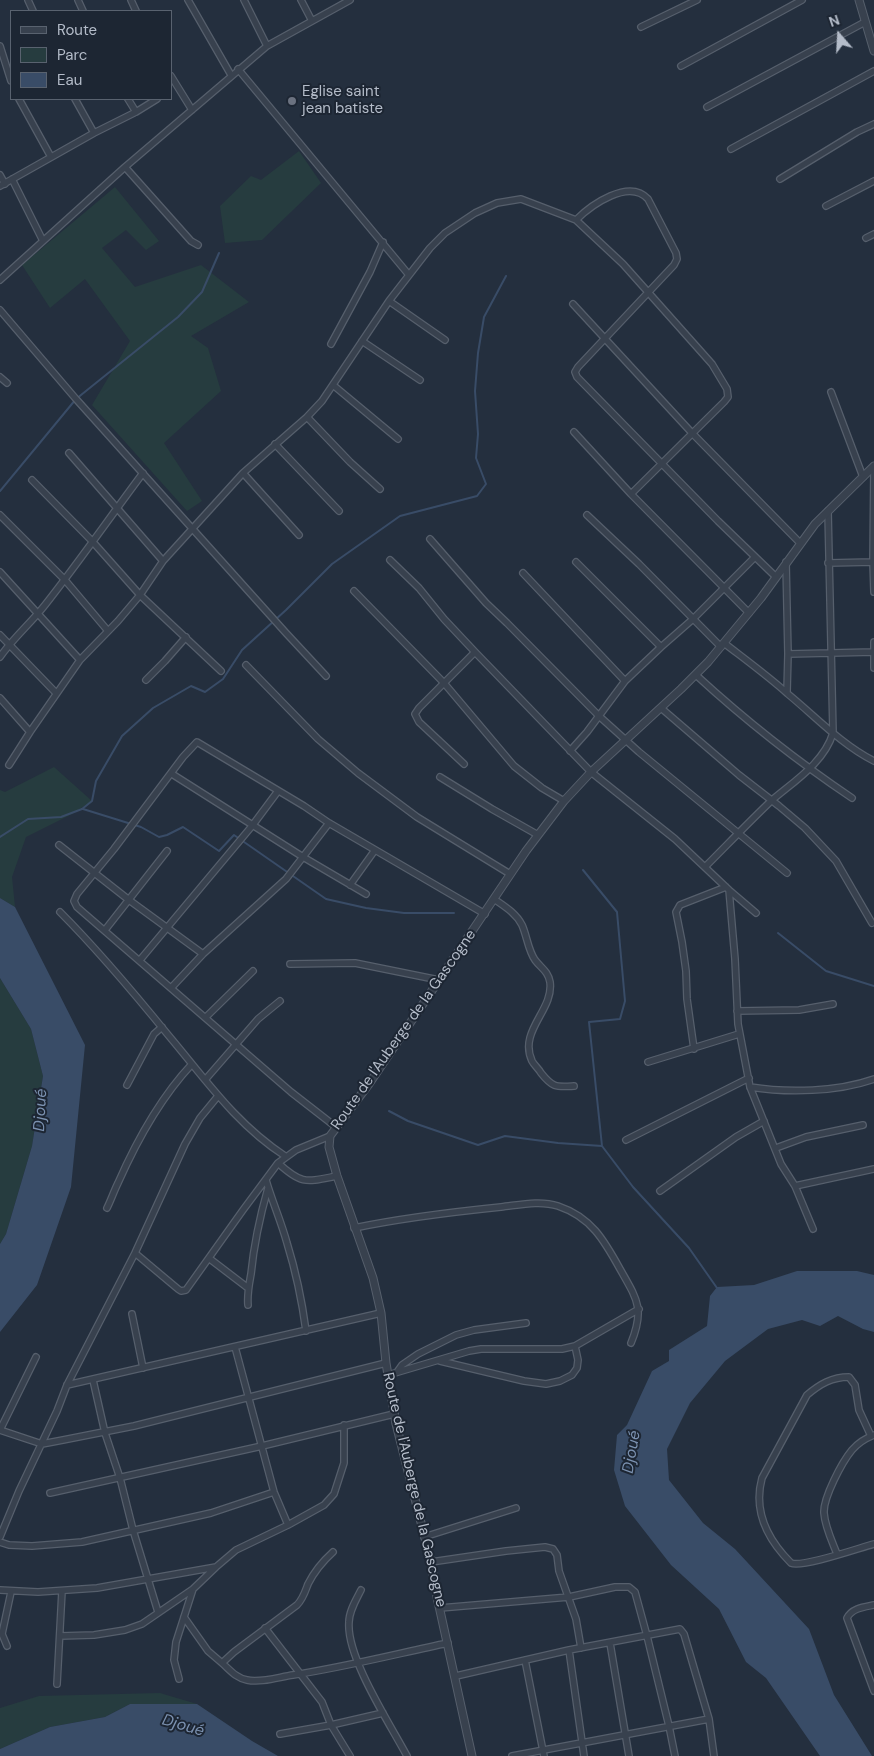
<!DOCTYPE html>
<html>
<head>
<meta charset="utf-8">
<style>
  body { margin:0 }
  #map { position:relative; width:874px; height:1756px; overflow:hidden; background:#242f3e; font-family:"DM Sans",sans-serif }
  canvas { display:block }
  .legend { position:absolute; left:10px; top:10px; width:162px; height:90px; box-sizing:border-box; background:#1d2633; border:1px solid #59626f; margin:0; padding:6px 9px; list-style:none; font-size:15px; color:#b4bcc9 }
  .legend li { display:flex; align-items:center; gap:10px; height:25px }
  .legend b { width:25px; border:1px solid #59626f }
  .north { position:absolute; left:814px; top:10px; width:50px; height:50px; -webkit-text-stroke:4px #1d2633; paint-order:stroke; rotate:341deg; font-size:14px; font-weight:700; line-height:20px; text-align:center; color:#b4bcc9 }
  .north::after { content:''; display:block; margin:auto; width:18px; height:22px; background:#b4bcc9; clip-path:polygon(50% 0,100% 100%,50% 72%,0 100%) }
</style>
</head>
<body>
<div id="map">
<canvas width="874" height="1756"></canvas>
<ul class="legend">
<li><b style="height:6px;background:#38414e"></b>Route</li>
<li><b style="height:14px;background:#263c3f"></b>Parc</li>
<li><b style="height:14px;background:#394c67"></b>Eau</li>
</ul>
<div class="north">N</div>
</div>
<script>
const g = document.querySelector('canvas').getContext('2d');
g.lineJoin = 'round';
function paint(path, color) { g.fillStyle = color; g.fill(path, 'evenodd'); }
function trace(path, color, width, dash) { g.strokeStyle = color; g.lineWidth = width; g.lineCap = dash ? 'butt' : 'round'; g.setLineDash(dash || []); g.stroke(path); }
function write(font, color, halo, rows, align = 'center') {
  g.font = font + ' "DM Sans",sans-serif'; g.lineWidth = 4; g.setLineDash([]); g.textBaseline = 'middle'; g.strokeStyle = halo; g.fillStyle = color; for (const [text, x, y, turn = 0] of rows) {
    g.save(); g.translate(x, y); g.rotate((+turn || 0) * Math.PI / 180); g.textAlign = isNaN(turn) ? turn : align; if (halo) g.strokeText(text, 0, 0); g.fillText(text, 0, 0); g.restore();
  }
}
paint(new Path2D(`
  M299 151 321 183 262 240 225 243 220 206 251 176 261 180Z
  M115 187 159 241 146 250 126 230 102 248 135 287 201 265 249 302 191 336 208 348 221 391 164 443 202 501 187 511 92 405 130 341 85 279 50 308 22 265Z
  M54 767 92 801 72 814 26 837 12 877 15 907 0 898V790L5 792Z
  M0 978 31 1029 43 1076 32 1146 6 1234 0 1244Z
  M160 1693 197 1704H130L105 1717 50 1727 0 1749V1708L39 1696Z`), '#263c3f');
paint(new Path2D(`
  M0 898 15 907 85 1045 71 1187 37 1285 0 1332V1244L6 1234 32 1146 43 1076 31 1029 0 978Z
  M797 1271H857L874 1275V1332L863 1329 838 1316 820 1326 802 1320 768 1329 725 1361 690 1403 667 1449 669 1480 703 1523 735 1549 809 1629 834 1695 872 1756H820L766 1678 746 1662 719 1609 671 1565 625 1506 614 1470 617 1435 627 1425 652 1371 669 1361V1350L707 1326 710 1296 717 1287 754 1285Z
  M130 1704H197L252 1741 278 1756H0V1749L50 1727 105 1717Z`), '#394c67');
trace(new Path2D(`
  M0 491 76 399 178 317 202 292 219 253
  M83 809 141 827 159 837 167 835 183 827 219 851 234 835 326 899 366 908 404 913H454
  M0 837 28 819 61 817 82 809 92 801 96 781 122 736 153 708 191 686 205 692 223 679 242 650 286 610 332 564 400 516 477 496 486 484 476 458 478 434 475 391 478 353 484 317 506 276
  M583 870 617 912 625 1001 620 1019 589 1022 602 1146 633 1187 689 1248 717 1288
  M778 933 826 971 874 986
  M389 1111 408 1121 478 1145 505 1136 558 1143 602 1146`), '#394c67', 2);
const minor = new Path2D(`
  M28 0 33 11
  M78 0 83 11
  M131 0 136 11
  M188 0 231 75
  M244 0 267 46
  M301 0 312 21
  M641 27 697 0
  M0 46 11 81
  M681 66 802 0
  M238 69 409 275
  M171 76 192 110
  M19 99 51 157
  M75 99 94 133
  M128 99 136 112
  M707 107 865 22
  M731 149 874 71
  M125 167 191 241 198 245
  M0 175 5 184
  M12 179 43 241
  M780 179 857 132 874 124
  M0 186 94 133 136 112 157 99
  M826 206 874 181
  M576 220C591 205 629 178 648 199L676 253 677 259 674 265 578 367 575 372 577 377 718 521 775 576
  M866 238 874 234
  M0 280 125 167 267 46 350 0
  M389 301 445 340
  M573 304 692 433 800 543
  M0 310 76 399 286 633 326 676
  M362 341 420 380
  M331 344 370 272 383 242
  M0 377 7 383
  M333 385 398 439
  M831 392 863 477
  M307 417 350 462 380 489
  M574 432 631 494 749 613
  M275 444 339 511
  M69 453 163 561
  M874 466 873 562 874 592
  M243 473 299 535
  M32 480 92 541 140 595 221 671
  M0 515 65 580 108 631
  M587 515 639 564 721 647
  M430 539 486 603 507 623 599 716 639 752 787 873
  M390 560 419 588 444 619 475 652 591 772 675 839 729 890 735 959 738 1024 750 1087 781 1164 795 1186 813 1229
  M576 562 661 647
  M786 562 788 654 787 692
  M828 563 873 562
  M0 572 80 660
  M523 573 625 681
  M354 591 444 683 514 766 542 788 564 801
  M0 635 56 693
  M874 642V668
  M724 643C746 660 768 676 788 694 816 717 842 745 874 761
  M788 654 874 652
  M0 657C13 638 31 623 45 605 79 562 110 517 143 473
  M246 665 318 739 358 773 417 817 510 874
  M696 675C745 720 797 761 852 798
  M146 680 165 661 186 637
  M0 698 30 732
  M661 708 739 775 779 806 805 828 836 861 872 923
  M570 751 587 732 625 681 661 647 693 619 755 557
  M464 764 419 722 415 714 419 708 475 652
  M9 765 30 732 80 660 118 621 140 595 163 561 243 473 307 417 322 401 389 301 430 248 445 233 475 213 497 203 521 199 576 220 623 264 712 364 727 389 728 397 724 402 631 494
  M172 774 303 857 366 894
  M440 777 492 809 538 835
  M59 845 129 900 203 954
  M705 867C727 845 749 822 771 801 793 782 824 763 833 733L828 511
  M350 885 375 850
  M729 890 756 913
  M494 899C504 906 516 913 522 925 527 936 528 950 535 960 541 968 548 971 550 982 554 1010 518 1031 532 1061 534 1065 539 1069 541 1073 553 1088 556 1087 574 1086
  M60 912C99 951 134 993 169 1036 206 1080 236 1124 285 1156
  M105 930 167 851
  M140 960 252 826 278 791
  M290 964 355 963 439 980
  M172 987 203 954 286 879 329 823
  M737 1011 799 1010 833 1004
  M206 1017 253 971
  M694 1049 687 999 686 971 682 942 676 912 680 905 726 887
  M648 1062 739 1034
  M205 1080 258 1019 280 1001
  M127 1085 154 1034 162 1027
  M750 1087C788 1093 837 1092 874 1079
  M336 1127 291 1092 77 907 74 901 77 894 114 849 183 757 197 742 304 806 329 823 485 914
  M626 1140 749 1078
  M776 1148 806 1137 863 1125
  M278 1163C302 1185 306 1182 337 1176
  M266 1180C272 1201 281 1221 287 1243 296 1272 302 1301 306 1331
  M795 1186 874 1169
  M660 1191 736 1137 764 1121
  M107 1208C111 1200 114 1191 118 1183 137 1140 160 1098 192 1064
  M354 1228C402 1218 452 1212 501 1207 519 1205 540 1200 558 1206 591 1217 604 1240 620 1269 637 1299 645 1309 631 1343
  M135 1253 178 1289 181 1291 186 1290 243 1210 278 1163 296 1150 330 1136
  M210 1259 248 1288
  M248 1305C247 1294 249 1285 251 1274 254 1244 260 1216 268 1188
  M132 1314 143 1368
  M235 1347 274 1492 288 1525
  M440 1361 524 1381 546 1384 560 1381 572 1375 577 1368 578 1360 575 1346
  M397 1372 402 1365 418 1354 456 1335 474 1330 526 1323
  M388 1375 469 1351 481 1349H562L575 1346 639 1309
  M93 1380 105 1433 120 1478 133 1530 158 1612
  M67 1385 381 1313
  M0 1430 42 1444 63 1440 134 1426 386 1363
  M0 1430 36 1357
  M871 1436 859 1410 855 1385 849 1377C832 1377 820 1384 807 1395L762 1478C753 1511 767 1539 791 1563 802 1568 859 1548 874 1544
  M50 1493 262 1446 394 1414
  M0 1537 19 1491 57 1411 67 1385 135 1253 185 1144 200 1118 218 1096
  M424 1537 516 1508
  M0 1542 9 1545 32 1546 82 1542 211 1513 274 1492
  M837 1554C832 1541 825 1527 824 1513 823 1498 842 1462 852 1450 858 1443 866 1438 874 1435
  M431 1562 506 1551 545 1547 553 1549 557 1555 559 1571 576 1619 581 1648
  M0 1590 38 1592 97 1588 216 1567 236 1550 288 1525 324 1505 334 1494 344 1463V1425
  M361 1590C356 1600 349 1611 349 1622 346 1657 390 1724 407 1756
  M874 1605C864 1607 852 1608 847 1618L874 1691
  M440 1608 569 1597 615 1587H629L635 1592 647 1636 669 1726 675 1756
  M184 1617 208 1651 222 1663 234 1652 297 1605C303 1599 305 1592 308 1584 314 1572 323 1561 333 1552
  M265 1628 322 1702 331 1725 350 1756
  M60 1636 94 1635 125 1630 142 1624 193 1589 216 1567
  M610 1643 629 1756
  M7 1646 2 1634 11 1592
  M569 1650 584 1756
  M525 1660 544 1756
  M222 1663C230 1670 236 1678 247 1680 261 1683 279 1677 293 1675 345 1667 396 1654 448 1643
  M456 1676 569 1650 680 1629 684 1634 709 1719 714 1756
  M179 1679 174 1660 176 1642 193 1589
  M57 1684 62 1591
  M280 1734 331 1725 383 1713
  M512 1756 709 1719`);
const tertiary = new Path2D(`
  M859 0 874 51
  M472 1756 437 1597 431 1562 396 1424 386 1363 381 1313 373 1278 337 1176 329 1147 330 1136 369 1084 526 851 564 801 591 772 681 689 708 662 761 598 815 524 874 466`);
trace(minor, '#565f6c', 8);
trace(tertiary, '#565f6c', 9);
trace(minor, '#38414e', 5.5);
trace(tertiary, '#38414e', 7);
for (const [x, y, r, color] of [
  [292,101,5,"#6b7280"]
]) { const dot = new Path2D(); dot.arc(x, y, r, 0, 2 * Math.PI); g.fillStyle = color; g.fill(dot); trace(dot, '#1d2633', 2); }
write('15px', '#b4bcc9', '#1d2633', [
  ["Eglise saint",302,92],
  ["jean batiste",302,109]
], 'left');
write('15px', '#b4bcc9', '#1d2633', [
  ["Route de l'Auberge de la Gascogne",404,1030,-55],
  ["Route de l'Auberge de la Gascogne",414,1490,77]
]);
write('italic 16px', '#7c92b1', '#1d2633', [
  ["Djoué",41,1110,-87],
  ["Djoué",632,1452,-80],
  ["Djoué",183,1726,16]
]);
</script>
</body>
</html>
